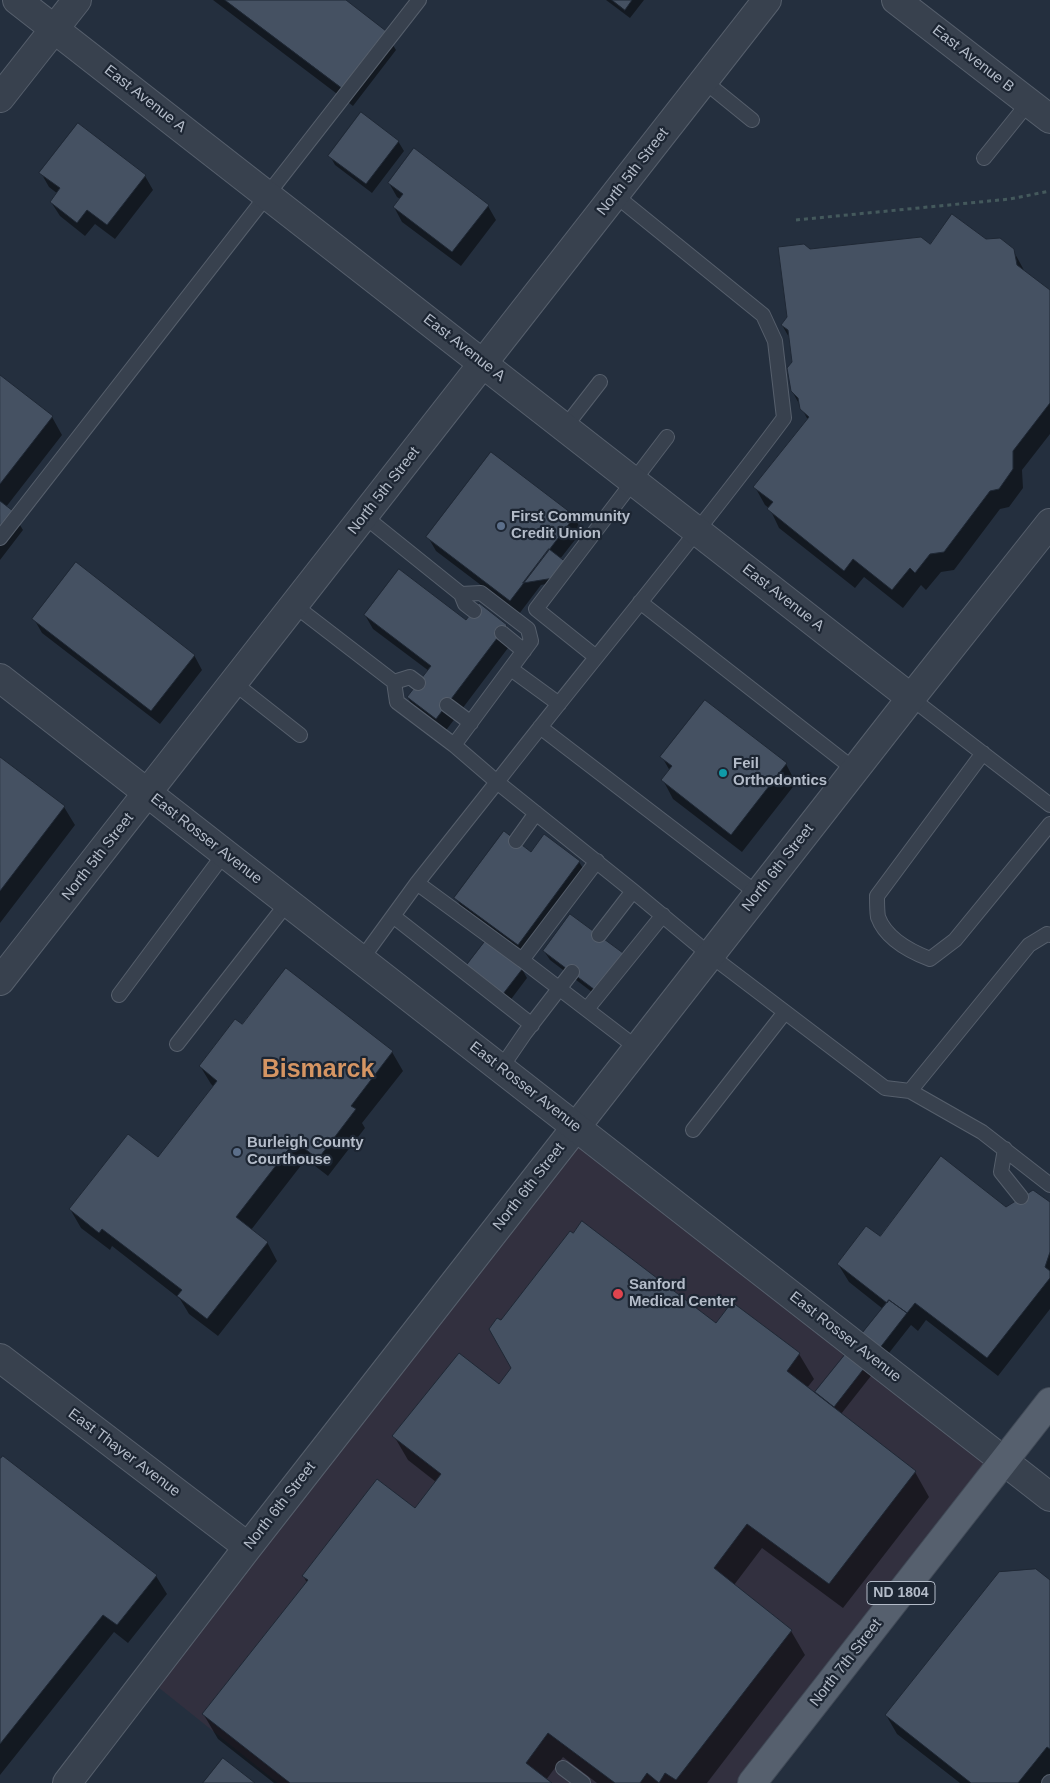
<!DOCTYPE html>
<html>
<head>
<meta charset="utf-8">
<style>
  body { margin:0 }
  canvas { display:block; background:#242f3e }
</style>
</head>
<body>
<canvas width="1050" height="1783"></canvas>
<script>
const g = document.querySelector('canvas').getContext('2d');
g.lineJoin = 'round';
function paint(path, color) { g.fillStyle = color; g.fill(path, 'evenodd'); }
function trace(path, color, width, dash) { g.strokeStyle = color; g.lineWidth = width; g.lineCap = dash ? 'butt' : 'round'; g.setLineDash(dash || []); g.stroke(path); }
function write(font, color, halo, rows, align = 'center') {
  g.font = font + ' Arial,sans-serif'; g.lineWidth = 4.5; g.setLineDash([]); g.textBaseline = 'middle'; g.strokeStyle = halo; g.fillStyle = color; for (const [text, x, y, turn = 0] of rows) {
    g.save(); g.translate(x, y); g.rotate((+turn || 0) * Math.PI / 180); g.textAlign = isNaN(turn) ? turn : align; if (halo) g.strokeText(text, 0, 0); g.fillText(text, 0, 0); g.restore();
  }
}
paint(new Path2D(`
  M576 1127 1004 1461 752 1783H278L148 1679Z`), '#32303f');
paint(new Path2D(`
  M213 0H343L385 32 396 50 353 106Z
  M606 0H644L630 18Z
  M398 141 404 151 372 193 335 165 330 156Z
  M41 173 145 176 153 190 115 239 95 224 85 236 60 216 51 202 58 194 49 187Z
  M389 183 488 206 496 220 461 266 402 222 394 207 400 199 397 197Z
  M985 241 1013 250 1025 272 1050 291V434L1022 470 1023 488 1009 507 1000 509 954 570 941 572 926 590 921 585 903 608 864 577 855 588 779 528 770 509 765 505 755 487 808 420 792 391 793 362 790 339 782 325 788 318 810 250 930 246Z
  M0 376 52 417 62 435 6 507 12 512 23 530 0 560Z
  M574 517 582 531 560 559 557 582 541 585 519 614 436 551 428 537Z
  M480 605 506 626 514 640 444 733 416 712 408 698 429 671 373 629 365 615 467 622Z
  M34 619 194 655 202 670 160 724 42 633Z
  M662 757 786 764 796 783 742 852 673 799 663 780 670 771Z
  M0 758 64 807 75 825 0 923Z
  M545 836 579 862 588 876 526 958 464 912 456 898 531 853Z
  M544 951 622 954 627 964 601 999 550 960Z
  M522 969 527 978 509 1002 473 976Z
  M286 970 392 1052 403 1071 362 1123 365 1128 328 1176 306 1159 251 1230 267 1242 277 1261 218 1336 189 1314 180 1299 112 1246 110 1250 81 1228 70 1209 158 1159 214 1087 211 1084 200 1066 243 1026Z
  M1050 1204V1309L998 1376 926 1320 918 1331 911 1325 841 1414 915 1472 929 1497 843 1608 762 1548 734 1585 791 1631 805 1655 707 1783H597L563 1757 546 1780 550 1783H274L218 1739 204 1715 307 1583 304 1577 416 1510 436 1482 408 1460 394 1436 500 1386 513 1368 501 1322 717 1325 733 1303 799 1354 814 1379 807 1388 819 1398 816 1392 883 1309 849 1282 838 1264 880 1238 1006 1208Z
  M3 1457 156 1576 167 1594 128 1643 114 1632 0 1775V1461Z
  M1050 1582V1774L1043 1783H960L897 1734 886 1715Z`), '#0007');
const building = new Path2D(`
  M225 0H346L386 31 342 88Z
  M612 0H632L625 10Z
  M361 112 399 141 366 184 328 156Z
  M78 123 146 175 107 225 87 210 77 223 50 202 60 188 39 173Z
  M414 148 489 205 452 252 393 207 403 194 388 183Z
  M952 214 986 239 1000 238 1014 249 1017 265 1050 290V403L1013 451V469L999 489 990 491 944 552 930 554 915 573 910 568 892 590 853 559 844 571 767 509 773 502 753 487 809 417 800 409 798 398 791 391 787 368 792 362 788 330 781 325 787 317 778 247 804 244 810 249 921 237 930 244Z
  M0 375 53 416 0 484Z
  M491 452 575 516 510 601 426 537Z
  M0 501 13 511 0 528Z
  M549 549 567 563 554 578 523 583Z
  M76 562 195 655 151 711 32 619Z
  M399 569 466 620 479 603 507 625 436 719 407 697 431 666 364 615Z
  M705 700 787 763 731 835 661 780 672 766 660 757Z
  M0 757 65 806 0 891Z
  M504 831 531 852 544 834 580 861 518 945 454 898Z
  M570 914 623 953 595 990 543 951Z
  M486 940 523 968 503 994 466 966Z
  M286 968 393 1051 351 1106 356 1109 318 1159 295 1141 236 1217 268 1242 207 1319 177 1296 182 1290 102 1229 99 1233 69 1209 128 1134 158 1157 217 1081 199 1066 235 1019 242 1024Z
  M941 1156 1006 1207 1033 1190 1050 1202V1252L1045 1267 1050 1271V1278L987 1358 915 1303 907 1313 889 1300 887 1303 837 1264 866 1226 880 1236Z
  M582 1221 716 1323 732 1302 800 1353 787 1371 916 1471 829 1584 747 1524 714 1568 792 1630 676 1780 665 1773 659 1783 647 1773 640 1783H615L548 1733 526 1763 552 1783H290L202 1714 308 1580 302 1576 377 1479 415 1508 441 1474 392 1436 459 1353 499 1384 511 1368 489 1329 497 1318 501 1320 570 1231 573 1233Z
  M889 1300 907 1313 834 1407 815 1392Z
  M3 1456 157 1575 117 1625 103 1615 0 1744V1459Z
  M1036 1569 1050 1580V1749L1047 1747 1018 1783H971L885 1715 999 1572Z
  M223 1758 255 1783H203Z`);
paint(building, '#455162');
trace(building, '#1f2835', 1);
const service = new Path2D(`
  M704 81 752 120
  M984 158 1029 102
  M565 427 600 382
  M0 538 419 0
  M461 594 465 604 474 611
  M640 602 855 770
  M294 605 394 682 397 702 454 745 531 641 528 629 481 593 461 594 364 516
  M502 633 524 651
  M596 657 536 609 667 437
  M511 669 559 704
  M394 682 410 677 418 683
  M234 683 300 735
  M911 698 1050 805
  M447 705 471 723
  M540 727 758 894
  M454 745 497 782C592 660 692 542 784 418L775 341 763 315 615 195
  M983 753 877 896C877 903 877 911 878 917 886 939 909 951 930 959L955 940 1050 824
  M516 841 536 813
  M597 861 522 960 637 1048
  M417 883 522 960
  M393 916 532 1025
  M599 935 633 891
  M361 960 417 883 497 782 633 891 710 955 885 1088 910 1091 982 1132 1050 1185
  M119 995 224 854
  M587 1009 663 915
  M177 1044 288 902
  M501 1068 525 1033 572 972
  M910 1091 1029 945 1047 934 1050 935
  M693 1130 785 1012
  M1005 1149 1001 1172 1021 1197
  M563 1768 583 1783
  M1049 1783 1050 1782`);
const minor = new Path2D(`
  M17 0 911 698
  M896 0 1050 119
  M0 98 77 0
  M0 1358 248 1547
  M67 1783 248 1547 911 698 1050 523`);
const tertiary = new Path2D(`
  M0 678 1050 1497
  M0 981 767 0`);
const primary = new Path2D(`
  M752 1783 1050 1402`);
trace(service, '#565f6c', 16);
trace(minor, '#565f6c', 30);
trace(tertiary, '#565f6c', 30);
trace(primary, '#414a57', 30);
trace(new Path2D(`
  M796 220 1010 199 1050 191`), '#44595c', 3, [4, 4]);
trace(service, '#38414e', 14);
trace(minor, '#38414e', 28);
trace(tertiary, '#38414e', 28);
trace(primary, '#56606e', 28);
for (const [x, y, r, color] of [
  [501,526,5,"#5c6f8a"],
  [723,773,5,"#0f9aa8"],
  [237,1152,5,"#5c6f8a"],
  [618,1294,6,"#e0444e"]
]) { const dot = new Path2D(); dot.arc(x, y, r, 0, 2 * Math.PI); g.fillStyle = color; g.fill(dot); trace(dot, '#1d2633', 2); }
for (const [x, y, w] of [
  [901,1593,68]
]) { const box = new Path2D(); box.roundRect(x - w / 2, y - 11.5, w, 23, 4); g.fillStyle = '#1d2633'; g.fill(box); trace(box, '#b4bcc9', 1); }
write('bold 14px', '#b4bcc9', null, [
  ["ND 1804",901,1593]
]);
write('15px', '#b4bcc9', '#1d2633', [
  ["East Avenue B",973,59,38],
  ["East Avenue A",145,99,38],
  ["North 5th Street",633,172,-52],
  ["East Avenue A",464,348,38],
  ["North 5th Street",384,491,-52],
  ["East Avenue A",783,598,38],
  ["East Rosser Avenue",206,839,38],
  ["North 5th Street",98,857,-52],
  ["North 6th Street",778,868,-52],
  ["East Rosser Avenue",525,1087,38],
  ["North 6th Street",529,1187,-52],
  ["East Rosser Avenue",845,1337,38],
  ["East Thayer Avenue",124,1453,37],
  ["North 6th Street",280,1506,-52],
  ["North 7th Street",846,1663,-52]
]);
write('bold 15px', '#b4bcc9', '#1d2633', [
  ["First Community",511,517],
  ["Credit Union",511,534],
  ["Feil",733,764],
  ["Orthodontics",733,781],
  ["Burleigh County",247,1143],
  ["Courthouse",247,1160],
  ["Sanford",629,1285],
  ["Medical Center",629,1302]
], 'left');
write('bold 25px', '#d59563', '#1d2633', [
  ["Bismarck",318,1070]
]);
</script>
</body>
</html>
